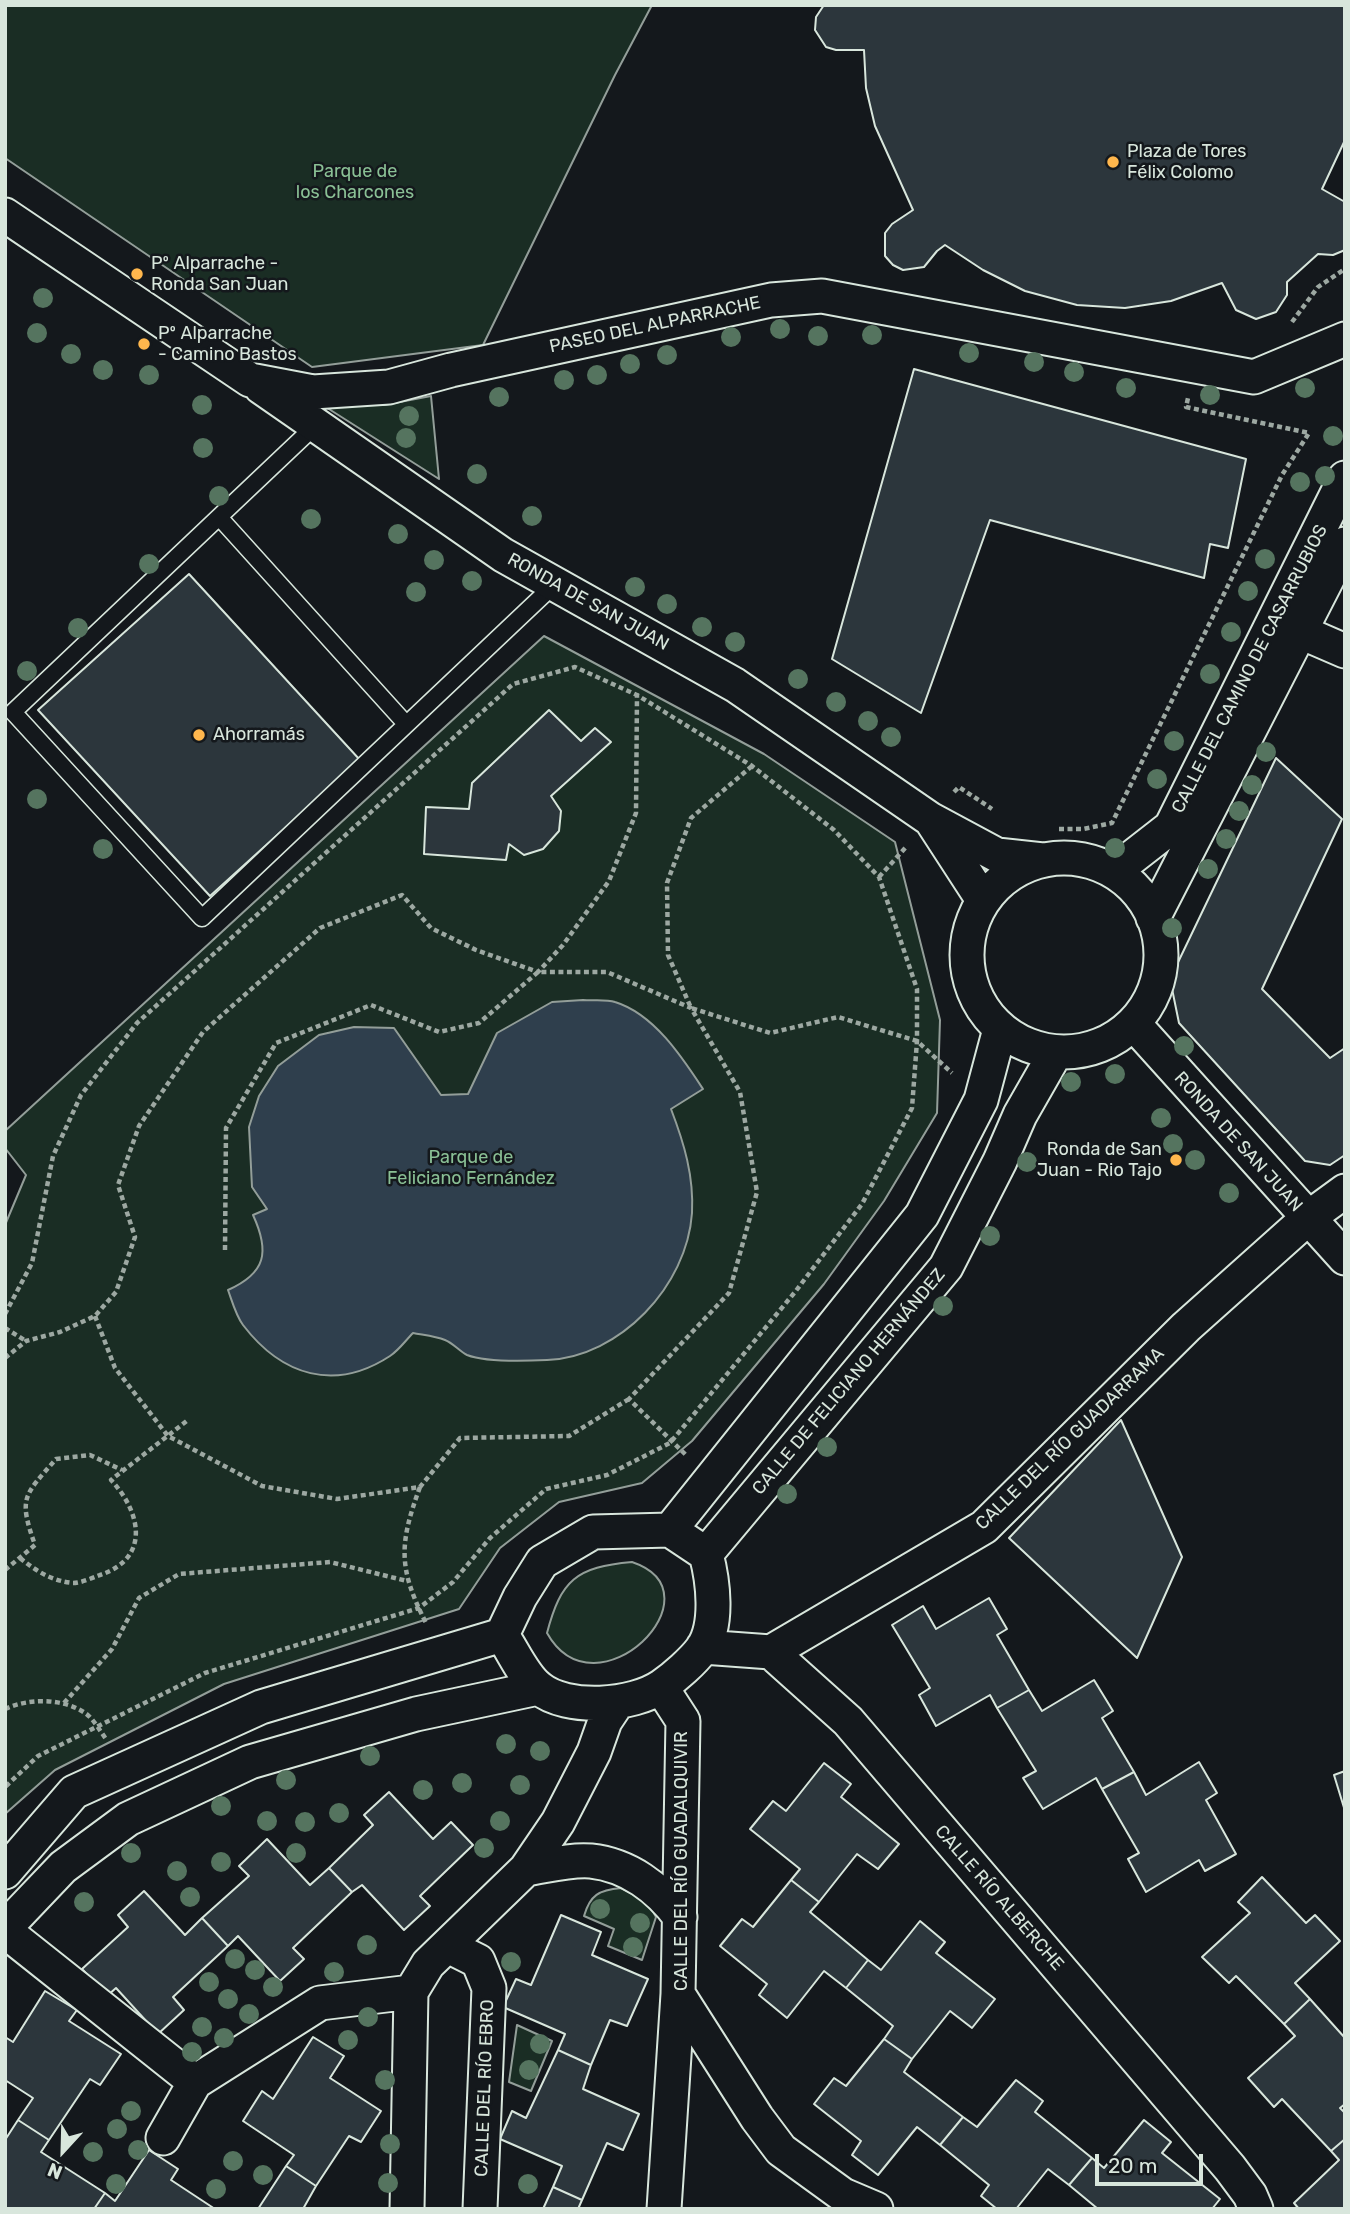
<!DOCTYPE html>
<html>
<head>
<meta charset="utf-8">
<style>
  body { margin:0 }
  #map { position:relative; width:1350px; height:2214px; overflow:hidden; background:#14181c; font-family:Rubik,sans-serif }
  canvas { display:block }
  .frame { position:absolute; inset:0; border:7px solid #d8e6dc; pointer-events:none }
  .north { position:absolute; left:28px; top:2116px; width:70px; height:70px; -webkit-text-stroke:5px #14181c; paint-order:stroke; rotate:202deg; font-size:19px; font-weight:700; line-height:28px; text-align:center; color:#d8e6dc }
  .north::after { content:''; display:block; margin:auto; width:24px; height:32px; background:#d8e6dc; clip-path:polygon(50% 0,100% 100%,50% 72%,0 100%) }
  .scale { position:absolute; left:1095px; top:2154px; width:108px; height:32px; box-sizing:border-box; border:4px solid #d8e6dc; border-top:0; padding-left:9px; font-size:21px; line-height:24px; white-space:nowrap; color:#d8e6dc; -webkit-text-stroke:5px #14181c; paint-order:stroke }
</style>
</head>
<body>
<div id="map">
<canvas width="1350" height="2214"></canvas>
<div class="frame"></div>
<div class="north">N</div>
<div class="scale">20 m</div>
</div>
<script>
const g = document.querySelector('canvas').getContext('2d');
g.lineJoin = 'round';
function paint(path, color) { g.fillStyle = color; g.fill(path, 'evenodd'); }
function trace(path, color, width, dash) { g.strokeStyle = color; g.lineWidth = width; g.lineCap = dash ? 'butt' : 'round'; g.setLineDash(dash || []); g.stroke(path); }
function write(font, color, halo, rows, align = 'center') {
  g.font = font + ' Rubik,sans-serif'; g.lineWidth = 5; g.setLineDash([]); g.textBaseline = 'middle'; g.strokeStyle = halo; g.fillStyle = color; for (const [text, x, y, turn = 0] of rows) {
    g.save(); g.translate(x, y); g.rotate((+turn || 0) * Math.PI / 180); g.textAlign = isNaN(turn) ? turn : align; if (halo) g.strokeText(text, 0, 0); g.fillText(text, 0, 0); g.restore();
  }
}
const green = new Path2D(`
  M5 5H652L615 75 483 345 312 367 5 158Z
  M431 396 439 479 321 404 384 405Z
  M544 636 764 754 895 842 940 1020 937 1113 884 1201 824 1284 692 1441 642 1483 559 1502 500 1548 459 1609 224 1684 55 1770 5 1814V1225L26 1175 5 1148V1131Z
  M632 1562C724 1593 596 1720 547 1633 561 1580 576 1567 632 1562Z
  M621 1888 648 1902 656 1917 642 1960 608 1946 614 1929 584 1916C590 1895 599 1890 621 1888Z
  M517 2025 552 2041 531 2091 509 2082Z`);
paint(green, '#1a2d24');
trace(green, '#939e99', 2);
const water = new Path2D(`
  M583 1000C593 1001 606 999 615 1002 654 1014 682 1057 703 1089L671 1109C684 1143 694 1176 692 1213 687 1286 620 1357 547 1360 527 1361 485 1362 467 1355 459 1351 453 1343 445 1340 435 1336 423 1335 413 1333 406 1340 399 1350 390 1356 335 1392 282 1376 243 1325 236 1316 232 1301 228 1290 266 1273 270 1252 253 1215L267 1209 252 1187 249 1127 259 1096 278 1066 319 1035 354 1027 394 1028 441 1095 468 1094 497 1033 552 1002Z`);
paint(water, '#2f3f4d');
trace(water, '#939e99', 2);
const building = new Path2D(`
  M1345 5V140L1322 189 1345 202V250L1333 255 1318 254 1287 282V295L1276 312 1256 319 1236 310 1222 283 1171 301 1125 308 1077 305 1025 291 983 270 945 245 937 251 924 267 903 270 893 265 885 256V233L892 224 913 210 875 126 866 88 864 50H836L826 47 815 30 816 17 824 5Z
  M914 369 1246 459 1228 548 1210 544 1204 578 990 520 921 713 832 659Z
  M189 574 360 760 210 896 38 710Z
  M549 710 581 741 595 728 611 742 551 796 561 811 559 831 543 849 524 855 509 844 506 860 424 854 426 807 469 809 472 783Z
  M1276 758 1342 819 1262 989 1330 1058 1345 1048V1155L1330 1165 1305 1161 1179 1023 1170 979Z
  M1121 1420 1182 1557 1137 1658 1009 1538Z
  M989 1598 1007 1629 997 1635 1029 1690 997 1708 990 1695 936 1726 919 1695 930 1688 892 1625 923 1606 936 1629Z
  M1094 1680 1113 1711 1102 1718 1134 1772 1102 1789 1096 1778 1043 1809 1023 1778 1036 1771 997 1708 1029 1690 1042 1711Z
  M1199 1762 1217 1793 1206 1800 1236 1854 1205 1871 1199 1860 1146 1892 1128 1859 1139 1853 1102 1789 1134 1772 1146 1795Z
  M824 1763 851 1784 841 1797 899 1844 878 1869 857 1854 819 1902 791 1880 800 1869 750 1829 773 1801 786 1811Z
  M1345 1771V1811L1334 1775Z
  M389 1792 433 1839 451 1822 473 1845 420 1896 430 1906 404 1930 362 1885 352 1892 329 1868 373 1825 364 1815Z
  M267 1839 310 1885 329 1868 352 1892 293 1948 304 1959 280 1981 238 1936 228 1946 202 1918 249 1876 239 1866Z
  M1262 1877 1306 1923 1315 1915 1340 1941 1295 1983 1310 1999 1284 2024 1236 1976 1229 1983 1202 1957 1250 1913 1238 1902Z
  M791 1880 819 1902 810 1912 868 1960 846 1988 824 1971 787 2018 759 1995 767 1984 720 1946 742 1919 753 1927Z
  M144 1891 185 1935 202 1918 228 1946 173 1997 184 2010 158 2034 116 1988 107 1996 82 1969 128 1927 118 1915Z
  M561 1915 601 1932 592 1955 648 1979 627 2026 610 2020 591 2065 558 2050 565 2034 503 2007 516 1979 531 1985Z
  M920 1921 945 1942 936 1953 995 1999 972 2028 950 2011 912 2059 884 2039 893 2026 846 1988 868 1960 881 1970Z
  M45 1991 77 2010 69 2021 121 2054 100 2085 90 2079 49 2140 18 2120 33 2098 5 2080V2037L13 2042Z
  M1310 1999 1345 2038V2104L1340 2108 1345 2113V2139L1331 2151 1282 2099 1274 2107 1248 2078 1295 2036 1284 2024Z
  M313 2037 344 2056 330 2078 381 2111 361 2142 349 2136 316 2186 286 2166 294 2155 243 2121 262 2091 273 2099Z
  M884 2039 912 2059 904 2072 963 2117 940 2145 917 2127 878 2175 852 2155 861 2141 814 2104 834 2078 846 2086Z
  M558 2050 591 2065 583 2089 639 2114 623 2150 607 2143 582 2200 553 2187 562 2166 500 2139 512 2111 526 2118Z
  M1016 2080 1043 2101 1035 2112 1092 2158 1069 2185 1048 2169 1016 2209H997L981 2196 989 2185 940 2145 963 2117 977 2127Z
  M18 2120 49 2140 41 2152 105 2193 94 2209H5V2140Z
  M1144 2120 1171 2142 1162 2153 1220 2199 1212 2209H1098L1069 2185 1092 2158 1104 2168Z
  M1345 2139V2209H1299L1294 2203 1339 2160 1331 2151Z
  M149 2150 178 2169 171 2180 215 2209H94L105 2193 115 2201Z
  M286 2166 316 2186 303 2209H258Z
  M553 2187 582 2200 578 2209H543Z`);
paint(building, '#2c363c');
trace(building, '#d8e6dc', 2);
const service = new Path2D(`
  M316 425 13 712 202 918 555 584
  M219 517 406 724`);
const minor = new Path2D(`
  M5 215 250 380 313 392 389 387 451 370 771 300 822 296 1254 377 1345 339
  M261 387 503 555 735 685 930 819 997 855 1043 860
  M1301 632 1345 651
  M933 823 983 900
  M967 955a97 97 0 1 1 194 0a97 97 0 1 1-194 0Z
  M1107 868 1121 866 1171 827 1345 478
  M1153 918 1345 544
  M1134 1024 1345 1258
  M670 1530 706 1554C713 1580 719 1625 702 1649 693 1661 675 1677 662 1686 633 1706 567 1711 539 1688 524 1677 513 1651 502 1635L520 1597 542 1562 593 1532Z
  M670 1530 922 1215 981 1100 1000 1029
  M706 1554 946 1267 1000 1161 1020 1115 1056 1052
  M703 1647 771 1652 848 1721 1230 2168 1250 2195 1256 2209
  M771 1652 984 1527 1186 1327 1308 1218 1345 1191
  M661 1687 683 1721 678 1994 757 2118 781 2150 843 2195 876 2209
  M526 1869C546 1866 571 1859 591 1861 628 1865 659 1888 680 1917
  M5 1872 74 1792 261 1707 502 1635
  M5 1928 63 1867 128 1819 250 1762 416 1714 538 1688
  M5 1931 195 2082
  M448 1946 478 1961 489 1988 480 2209
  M163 2138 195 2082 320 2003 411 1992
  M407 2209 411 1992 428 1964 526 1869 558 1822 594 1752 605 1721 617 1703
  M664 2209 678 1994`);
trace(service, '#d8e6dc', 19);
trace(minor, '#d8e6dc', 37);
trace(new Path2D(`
  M1292 322 1318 287 1345 269
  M752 766 691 818 667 883 668 955 691 1008 770 1033 838 1017 917 1041 952 1073
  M954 792 959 787 992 809
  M1059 829H1083L1112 823 1282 475 1309 433 1186 407 1188 398
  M879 877 907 846
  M225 1250 226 1128 276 1043 371 1005 439 1032 479 1023 538 972H607L691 1008 740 1092 757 1192 729 1293 629 1399 687 1456
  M5 1314 32 1263 53 1156 81 1095 137 1023 513 684 575 667 637 695 752 766 834 830 879 877 917 989V1041L912 1108 862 1204 795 1292 670 1443 607 1475 546 1489 490 1538 453 1582 419 1608 205 1673 38 1756 5 1787
  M95 1316 115 1368 168 1436 262 1486 337 1499 420 1487 460 1438 569 1436 629 1399
  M5 1328 26 1341
  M5 1358 26 1341 60 1332 95 1316 116 1292 135 1237 118 1185 139 1126 203 1032 320 928 402 895 431 928 476 950 538 972 563 945 609 881 636 813 637 695
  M420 1487C399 1544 398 1568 426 1623
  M20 1558C36 1571 52 1581 73 1583 81 1583 92 1578 100 1575 151 1558 141 1512 111 1480L188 1420
  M5 1570 35 1545C18 1497 24 1496 56 1459L90 1455 122 1470
  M64 1703 112 1649 139 1598 179 1574 330 1562 407 1581
  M5 1709C29 1698 63 1698 85 1713 93 1718 100 1731 106 1739`), '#9da8a2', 4.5, [5, 3.5]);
trace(service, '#14181c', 16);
trace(minor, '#14181c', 33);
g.fillStyle = '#55745f';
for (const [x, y] of [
  [43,298],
  [780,329],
  [37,333],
  [872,335],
  [818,336],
  [731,337],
  [969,353],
  [71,354],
  [667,355],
  [1034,362],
  [630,364],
  [103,370],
  [1074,372],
  [149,375],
  [597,375],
  [564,380],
  [1126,388],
  [1305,388],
  [1210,395],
  [499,397],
  [202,405],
  [409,416],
  [1333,436],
  [406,438],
  [203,448],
  [477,474],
  [1325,476],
  [1300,482],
  [219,496],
  [532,516],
  [311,519],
  [398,534],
  [1265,559],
  [434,560],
  [149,564],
  [472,581],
  [635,587],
  [1248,591],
  [416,592],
  [667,604],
  [702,627],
  [78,628],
  [1231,632],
  [735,642],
  [27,671],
  [1210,674],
  [798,679],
  [836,702],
  [868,721],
  [891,737],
  [1174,741],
  [1266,752],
  [1157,779],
  [1252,785],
  [37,799],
  [1239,811],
  [1226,839],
  [1115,848],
  [103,849],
  [1208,869],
  [1172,928],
  [1184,1046],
  [1115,1074],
  [1071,1082],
  [1161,1118],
  [1173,1144],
  [1195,1160],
  [1027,1162],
  [1229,1193],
  [990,1236],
  [943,1306],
  [827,1447],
  [787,1494],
  [506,1744],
  [540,1751],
  [370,1756],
  [286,1780],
  [462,1783],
  [520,1785],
  [423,1790],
  [221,1806],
  [339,1813],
  [267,1821],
  [500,1821],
  [305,1822],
  [484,1848],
  [131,1853],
  [296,1853],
  [221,1862],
  [177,1871],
  [190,1897],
  [84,1902],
  [600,1909],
  [640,1923],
  [367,1945],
  [633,1947],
  [235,1959],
  [511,1962],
  [255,1970],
  [334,1972],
  [209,1982],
  [273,1987],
  [228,1999],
  [249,2014],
  [368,2017],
  [202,2027],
  [224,2038],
  [348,2040],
  [540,2044],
  [192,2052],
  [529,2070],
  [385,2080],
  [131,2111],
  [117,2129],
  [390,2144],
  [138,2150],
  [93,2152],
  [233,2161],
  [263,2175],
  [388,2183],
  [116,2184],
  [528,2184],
  [216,2189]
]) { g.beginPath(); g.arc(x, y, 10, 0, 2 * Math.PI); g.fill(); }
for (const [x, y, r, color] of [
  [1113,162,7,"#ffb74d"],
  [137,274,7,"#ffb74d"],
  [144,344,7,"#ffb74d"],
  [199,735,7,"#ffb74d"],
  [1176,1160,7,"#ffb74d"]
]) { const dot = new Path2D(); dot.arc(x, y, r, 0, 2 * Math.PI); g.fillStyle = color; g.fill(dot); trace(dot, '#14181c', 2.5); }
write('18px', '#d8e6dc', '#14181c', [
  ["Plaza de Tores",1127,152],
  ["Félix Colomo",1127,173],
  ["Pº Alparrache -",151,264],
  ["Ronda San Juan",151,285],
  ["Pº Alparrache",158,334],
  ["- Camino Bastos",158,355],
  ["Ahorramás",213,735],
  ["Ronda de San",1162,1150,"right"],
  ["Juan - Rio Tajo",1162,1171,"right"]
], 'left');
write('18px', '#8ac095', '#14181c', [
  ["Parque de",355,172],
  ["los Charcones",355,193],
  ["Parque de",471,1158],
  ["Feliciano Fernández",471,1179]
]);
write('18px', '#d8e6dc', '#14181c', [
  ["PASEO DEL ALPARRACHE",655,325,-12],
  ["RONDA DE SAN JUAN",588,602,29],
  ["CALLE DEL CAMINO DE CASARRUBIOS",1250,669,-63],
  ["RONDA DE SAN JUAN",1238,1142,48],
  ["CALLE DE FELICIANO HERNÁNDEZ",849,1382,-50],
  ["CALLE DEL RÍO GUADARRAMA",1070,1439,-44],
  ["CALLE DEL RÍO GUADALQUIVIR",682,1861,-90],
  ["CALLE RÍO ALBERCHE",999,1898,49],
  ["CALLE DEL RÍO EBRO",485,2088,-88]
]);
</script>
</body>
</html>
